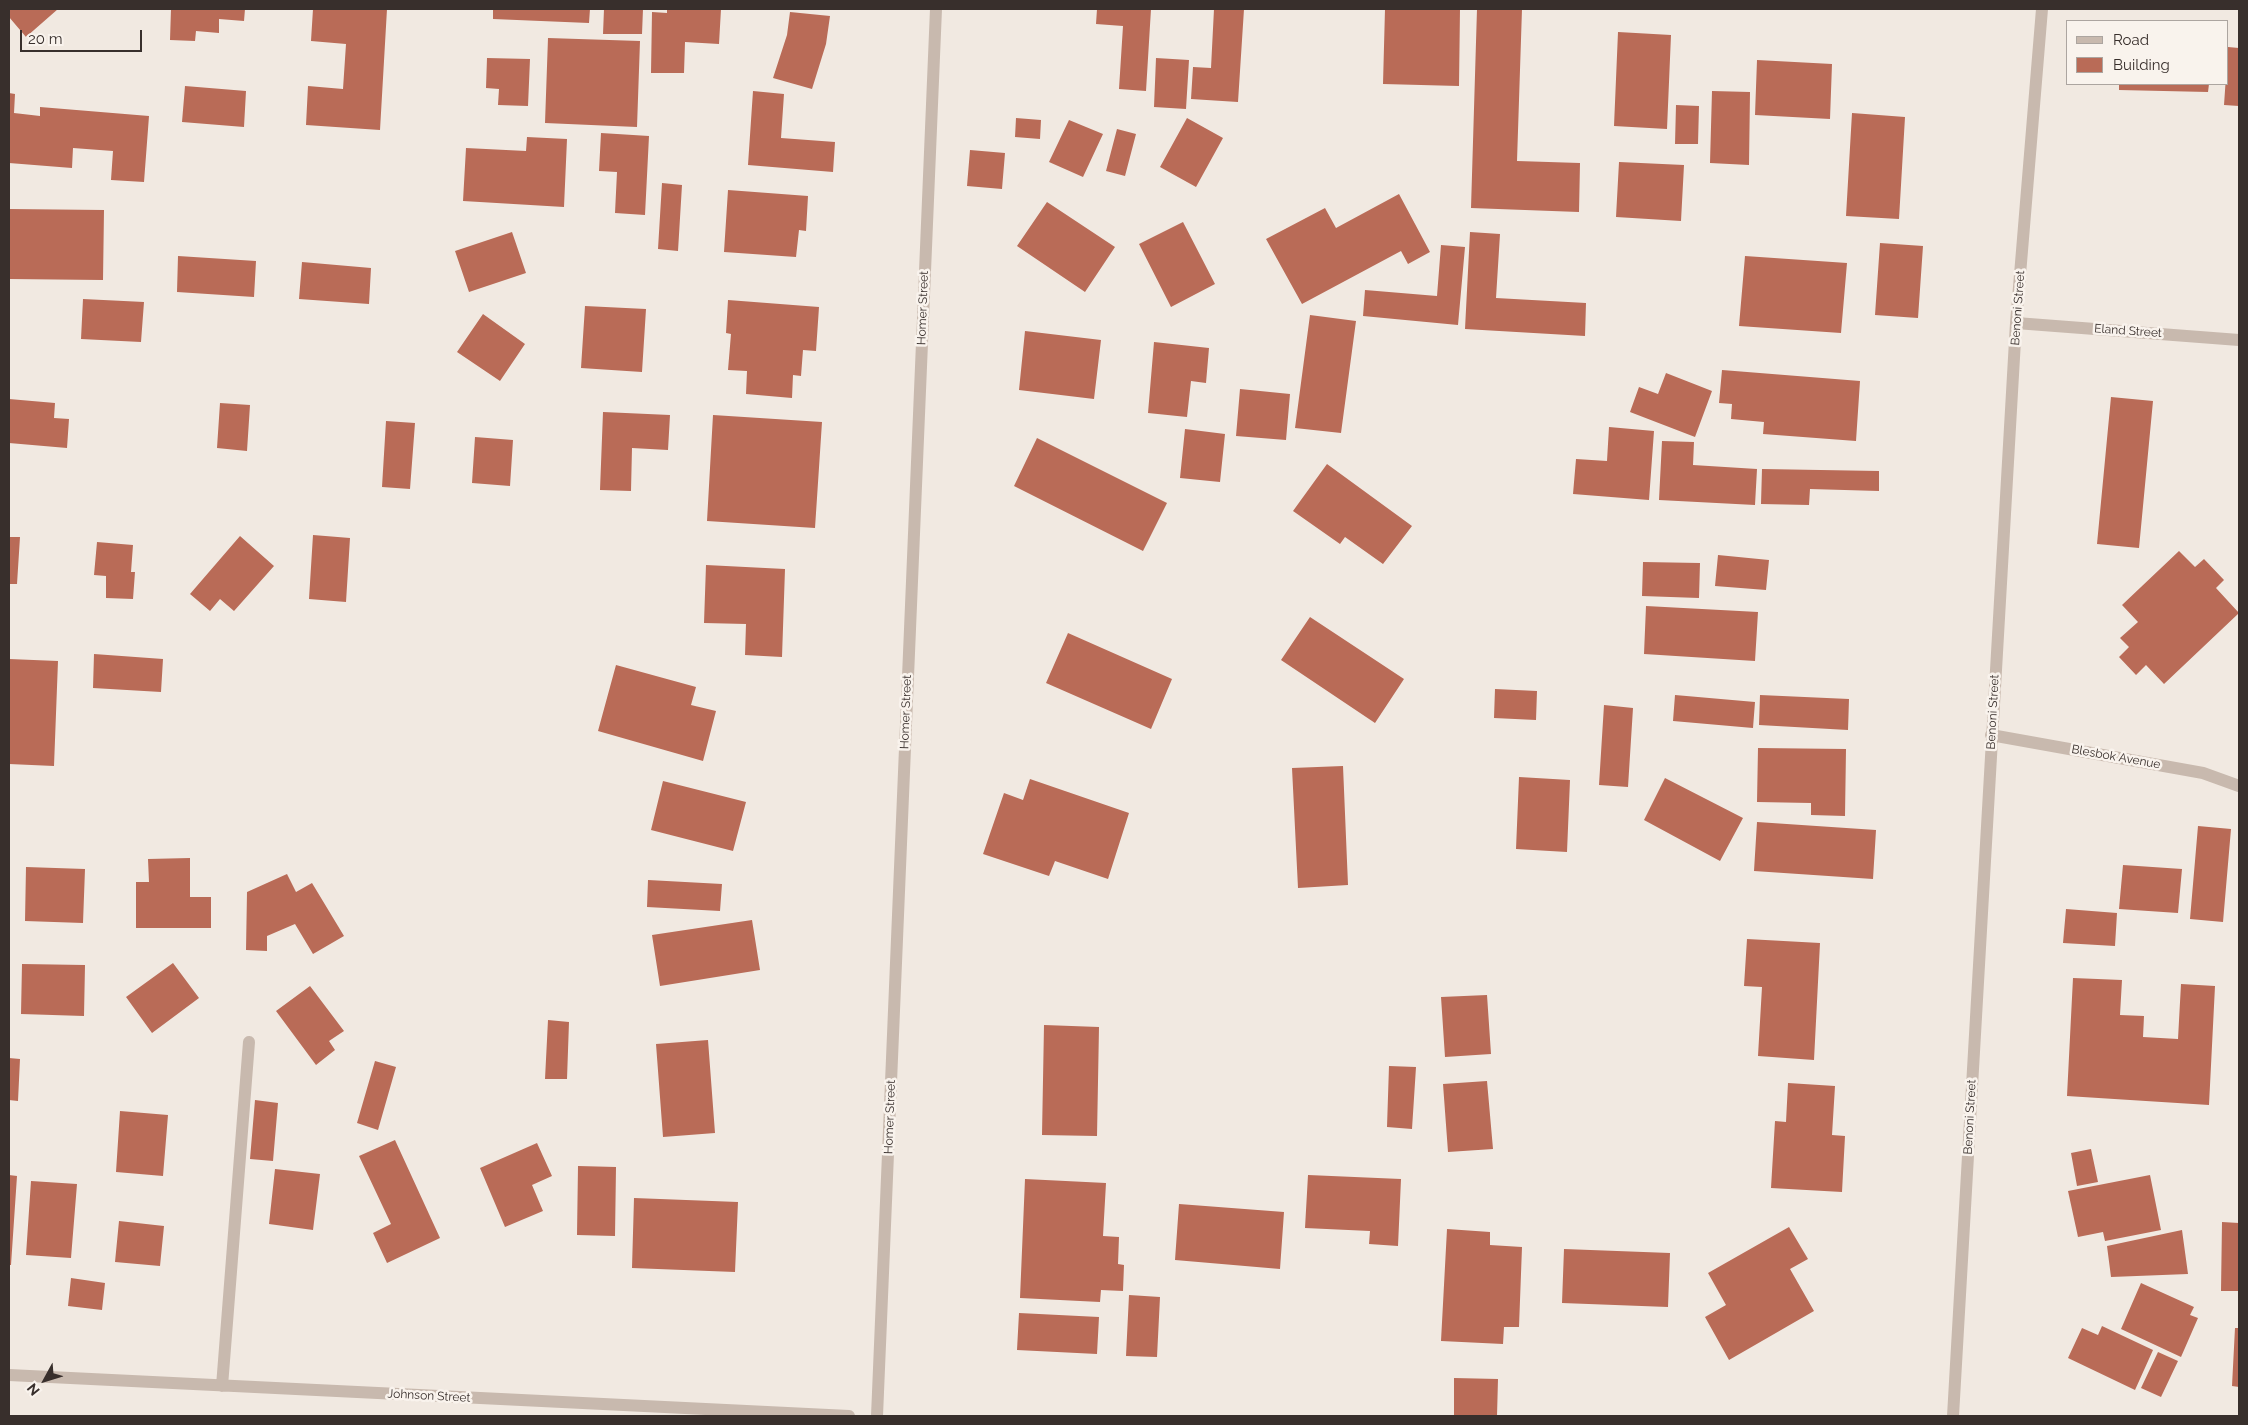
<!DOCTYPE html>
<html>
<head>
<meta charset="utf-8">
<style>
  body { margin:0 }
  #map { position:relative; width:2248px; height:1425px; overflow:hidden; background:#f1e9e1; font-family:Raleway,sans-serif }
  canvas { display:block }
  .frame { position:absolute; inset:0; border:10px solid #382f2c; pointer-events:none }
  .legend { position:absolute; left:2066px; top:20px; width:162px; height:65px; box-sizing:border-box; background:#f9f3ed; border:1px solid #aca5a0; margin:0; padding:6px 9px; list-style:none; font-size:15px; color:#382f2c }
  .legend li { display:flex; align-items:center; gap:10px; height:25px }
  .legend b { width:25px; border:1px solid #aca5a0 }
  .north { position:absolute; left:20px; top:1355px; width:50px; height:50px; -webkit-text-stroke:4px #f9f3ed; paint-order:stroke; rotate:231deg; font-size:14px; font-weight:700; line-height:20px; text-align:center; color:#382f2c }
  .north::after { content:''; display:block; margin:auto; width:18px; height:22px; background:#382f2c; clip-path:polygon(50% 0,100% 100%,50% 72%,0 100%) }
  .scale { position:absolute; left:20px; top:30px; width:122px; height:22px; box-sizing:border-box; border:2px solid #382f2c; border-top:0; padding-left:6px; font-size:15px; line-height:18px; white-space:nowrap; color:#382f2c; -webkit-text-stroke:4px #f9f3ed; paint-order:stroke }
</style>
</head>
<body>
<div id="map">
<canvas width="2248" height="1425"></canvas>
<div class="frame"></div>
<ul class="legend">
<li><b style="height:6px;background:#c8b9ae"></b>Road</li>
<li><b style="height:14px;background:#b96b57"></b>Building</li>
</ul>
<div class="north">N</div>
<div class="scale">20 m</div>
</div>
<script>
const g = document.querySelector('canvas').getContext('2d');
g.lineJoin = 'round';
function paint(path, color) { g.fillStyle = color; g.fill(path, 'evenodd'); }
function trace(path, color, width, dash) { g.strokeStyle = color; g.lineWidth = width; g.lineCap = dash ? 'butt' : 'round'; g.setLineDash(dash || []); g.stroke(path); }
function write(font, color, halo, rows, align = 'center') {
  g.font = font + ' Raleway,sans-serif'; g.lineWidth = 5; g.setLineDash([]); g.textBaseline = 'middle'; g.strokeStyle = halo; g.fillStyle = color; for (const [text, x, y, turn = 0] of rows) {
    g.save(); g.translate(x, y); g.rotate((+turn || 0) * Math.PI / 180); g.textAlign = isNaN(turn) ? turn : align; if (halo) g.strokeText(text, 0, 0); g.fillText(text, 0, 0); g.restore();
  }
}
paint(new Path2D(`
  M9 9H58L26 37 9 17Z
  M171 9H245L244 21 219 19V33L196 31 195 41 170 40Z
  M313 9H387L380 130 306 125 308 86 343 89 346 44 311 41Z
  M493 9H590L589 23 493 19Z
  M604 9H643L642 34H603Z
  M667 9H721L719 44 685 42 684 73H651L652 12 667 13Z
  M1097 9H1151L1146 91 1119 89 1123 26 1096 24Z
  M1214 9H1244L1238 102 1191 99 1193 67 1211 68Z
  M1385 9H1460L1459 86 1383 84Z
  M1477 9H1522L1517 161 1580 163 1579 212 1471 208Z
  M790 12 830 16 826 44 812 89 773 78 787 35Z
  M1618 32 1671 35 1667 129 1614 126Z
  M548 38 640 41 637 127 545 123Z
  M2228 47 2239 48V106L2224 105Z
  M487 58 530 59 528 106 498 105 499 89 486 88Z
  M1156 58 1189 60 1186 109 1154 107Z
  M1757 60 1832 64 1830 119 1755 115Z
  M2119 84H2209L2208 92 2119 90Z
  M185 86 246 91 244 127 182 122Z
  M753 91 784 94 781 138 835 142 833 172 748 165Z
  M1712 91 1750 92 1749 165 1710 163Z
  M9 93 15 94 14 113 40 116V107L149 116 144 182 111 180 113 151 73 148 72 168 9 163Z
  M1676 105 1699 106 1698 144H1675Z
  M1852 113 1905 117 1899 219 1846 216Z
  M1016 118 1041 120 1040 139 1015 137Z
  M1187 118 1223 138 1196 187 1160 167Z
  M1069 120 1103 134 1083 177 1049 162Z
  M1117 129 1136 134 1125 176 1106 171Z
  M601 133 649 136 645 215 615 213 617 172 599 171Z
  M527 137 567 139 564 207 463 201 466 148 526 151Z
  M970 150 1005 153 1002 189 967 186Z
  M1619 162 1684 165 1681 221 1616 217Z
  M662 183 682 185 678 251 658 249Z
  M728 190 808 196 806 231 799 230 796 257 724 252Z
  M1399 194 1430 252 1408 264 1401 251 1302 304 1266 239 1325 208 1336 228Z
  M1047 202 1115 247 1085 292 1017 246Z
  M9 209 104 210 103 280 9 279Z
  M1183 222 1215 284 1171 307 1139 244Z
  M512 232 526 273 469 292 455 251Z
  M1470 232 1500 234 1496 298 1586 303 1585 336 1465 329Z
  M1880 243 1923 246 1918 318 1875 315Z
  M1441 245 1465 247 1458 325 1363 316 1365 290 1437 296Z
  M178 256 256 261 254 297 177 292Z
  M1745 256 1847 263 1841 333 1739 326Z
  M302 262 371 268 369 304 299 299Z
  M83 299 144 302 141 342 81 339Z
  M728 300 819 307 816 351 803 350 801 376 793 375 792 398 746 394 747 371 728 370 731 334 726 333Z
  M585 306 646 309 642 372 581 368Z
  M483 314 525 344 500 381 457 352Z
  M1310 315 1356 321 1341 433 1295 428Z
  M1025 331 1101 340 1094 399 1019 390Z
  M1154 342 1209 348 1206 383 1191 381 1187 417 1148 413Z
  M1722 370 1860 381 1856 441 1763 434 1764 422 1731 419 1732 404 1719 403Z
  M1666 373 1712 391 1695 437 1630 412 1639 387 1658 394Z
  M1240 389 1290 394 1286 440 1236 436Z
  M2111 397 2153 401 2139 548 2097 544Z
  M9 399 55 403 54 418 69 419 67 448 9 443Z
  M220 403 250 405 247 451 217 448Z
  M603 412 670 415 668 450 632 448 631 491 600 490Z
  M713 415 822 422 815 528 707 521Z
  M386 421 415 423 410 489 382 487Z
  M1609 427 1654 431 1649 500 1573 494 1576 459 1607 461Z
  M1185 429 1225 434 1220 482 1180 478Z
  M475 437 513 440 510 486 472 483Z
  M1037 438 1167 503 1143 551 1014 486Z
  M1662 441 1694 442 1693 465 1757 469 1755 505 1659 500Z
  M1327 464 1412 526 1383 564 1345 537 1340 544 1293 511Z
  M1762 469 1879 471V491L1810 489 1809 505 1761 504Z
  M313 535 350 538 346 602 309 599Z
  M240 536 274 566 234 611 220 599 210 611 190 594Z
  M9 537H20L17 584H9Z
  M97 542 133 545 131 572H135L133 599 106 598V576L94 575Z
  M2179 551 2195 567 2204 559 2224 580 2216 588 2239 613 2164 684 2146 665 2136 675 2119 657 2129 647 2120 638 2138 622 2122 605Z
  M1718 555 1769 560 1766 590 1715 586Z
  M1643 562 1700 563 1699 598 1642 596Z
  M706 565 785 569 782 657 745 655 746 624 704 623Z
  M1646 606 1758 612 1755 661 1644 654Z
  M1310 617 1404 679 1375 723 1281 660Z
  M1068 633 1172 679 1151 729 1046 683Z
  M94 654 163 659 161 692 93 688Z
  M9 659 58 661 54 766 9 764Z
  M616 665 696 687 691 705 716 711 703 761 598 731Z
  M1495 689 1537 691 1536 720 1494 718Z
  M1675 695 1755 702 1753 728 1673 721Z
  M1760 695 1849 699 1848 730 1759 725Z
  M1604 705 1633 708 1628 787 1599 785Z
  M1758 748 1846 749 1845 816 1811 815V803L1757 802Z
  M1343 766 1348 885 1298 888 1292 768Z
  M1519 777 1570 780 1567 852 1516 849Z
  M1665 778 1743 818 1720 861 1644 820Z
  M1030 779 1129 813 1108 879 1055 861 1049 876 983 854 1004 793 1023 800Z
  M663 781 746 802 733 851 651 830Z
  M1757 822 1876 830 1873 879 1754 871Z
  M2198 826 2231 829 2223 922 2190 919Z
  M190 858V897H211V928H136V882H149L148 859Z
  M2123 865 2182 869 2178 913 2119 909Z
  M26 867 85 869 83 923 25 921Z
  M287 874 296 892 312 883 344 936 313 954 295 924 267 936V951L246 950 247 892Z
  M648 880 722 884 720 911 647 907Z
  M2066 909 2117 913 2115 946 2063 943Z
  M752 920 760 970 660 986 652 935Z
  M1747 939 1820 943 1814 1060 1758 1056 1762 987 1744 986Z
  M173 963 199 998 152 1033 126 997Z
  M22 964 85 965 84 1016 21 1014Z
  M2073 978 2122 980 2120 1015 2144 1016 2143 1037 2178 1039 2181 984 2215 986 2209 1105 2067 1096Z
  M310 986 344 1031 329 1041 335 1050 316 1065 276 1011Z
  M1487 995 1491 1054 1445 1057 1441 997Z
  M548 1020 569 1022 567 1079H545Z
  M1044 1025 1099 1027 1097 1136 1042 1135Z
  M708 1040 715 1133 663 1137 656 1044Z
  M9 1058 20 1059 18 1101 9 1100Z
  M375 1061 396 1067 378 1130 357 1123Z
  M1389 1066 1416 1067 1412 1129 1387 1127Z
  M1487 1081 1493 1149 1448 1152 1443 1084Z
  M1788 1083 1835 1086 1832 1135 1845 1136 1842 1192 1771 1188 1775 1121 1786 1122Z
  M255 1100 278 1103 273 1161 250 1159Z
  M120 1111 168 1115 163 1176 116 1172Z
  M395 1140 440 1238 387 1263 373 1233 391 1224 359 1156Z
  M537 1143 552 1176 532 1185 543 1211 505 1227 480 1168Z
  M2091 1149 2098 1182 2077 1186 2071 1153Z
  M578 1166 616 1167 615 1236 577 1235Z
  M275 1169 320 1174 313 1230 269 1224Z
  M9 1175 17 1176 11 1265H9Z
  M1308 1175 1401 1179 1398 1246 1369 1244 1370 1231 1305 1228Z
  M2150 1175 2161 1230 2105 1241 2103 1232 2078 1237 2068 1191Z
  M1025 1179 1106 1183 1103 1236 1119 1237 1118 1264 1124 1265 1123 1291 1101 1290 1100 1302 1020 1298Z
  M31 1181 77 1184 71 1258 26 1255Z
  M634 1198 738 1202 735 1272 632 1268Z
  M1179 1204 1284 1212 1280 1269 1175 1260Z
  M119 1221 164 1226 160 1266 115 1262Z
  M2222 1222 2239 1223V1291H2221Z
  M1789 1227 1808 1259 1790 1269 1814 1311 1729 1360 1705 1317 1726 1305 1708 1273Z
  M1447 1229 1490 1232V1245L1522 1247 1519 1327H1504L1503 1344 1441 1341Z
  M2182 1230 2188 1274 2111 1277 2107 1246Z
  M1564 1249 1670 1253 1668 1307 1562 1303Z
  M71 1278 105 1283 102 1310 68 1306Z
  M2141 1283 2194 1307 2190 1315 2198 1318 2181 1357 2121 1329Z
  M1129 1295 1160 1297 1157 1357 1126 1356Z
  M1019 1313 1099 1317 1097 1354 1017 1350Z
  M2102 1326 2153 1350 2135 1390 2068 1358 2082 1328 2098 1335Z
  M2235 1328H2239V1387L2232 1386Z
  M2158 1352 2178 1361 2161 1397 2141 1388Z
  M1454 1378 1498 1379 1497 1416H1454Z`), '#b96b57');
trace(new Path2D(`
  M2016 323 2239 340
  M1991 735 2203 773 2239 786
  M9 1375 849 1416
  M222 1386 249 1042
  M877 1416 936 9
  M1953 1416 2016 323 2042 9`), '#c8b9ae', 12);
write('12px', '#382f2c', '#f9f3ed', [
  ["Homer Street",923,308,-88],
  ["Benoni Street",2018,308,-86],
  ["Eland Street",2128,331,4],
  ["Homer Street",906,712,-88],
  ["Benoni Street",1993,712,-87],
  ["Blesbok Avenue",2116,757,10],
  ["Homer Street",890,1117,-88],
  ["Benoni Street",1970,1117,-87],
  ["Johnson Street",429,1396,3]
]);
</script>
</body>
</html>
